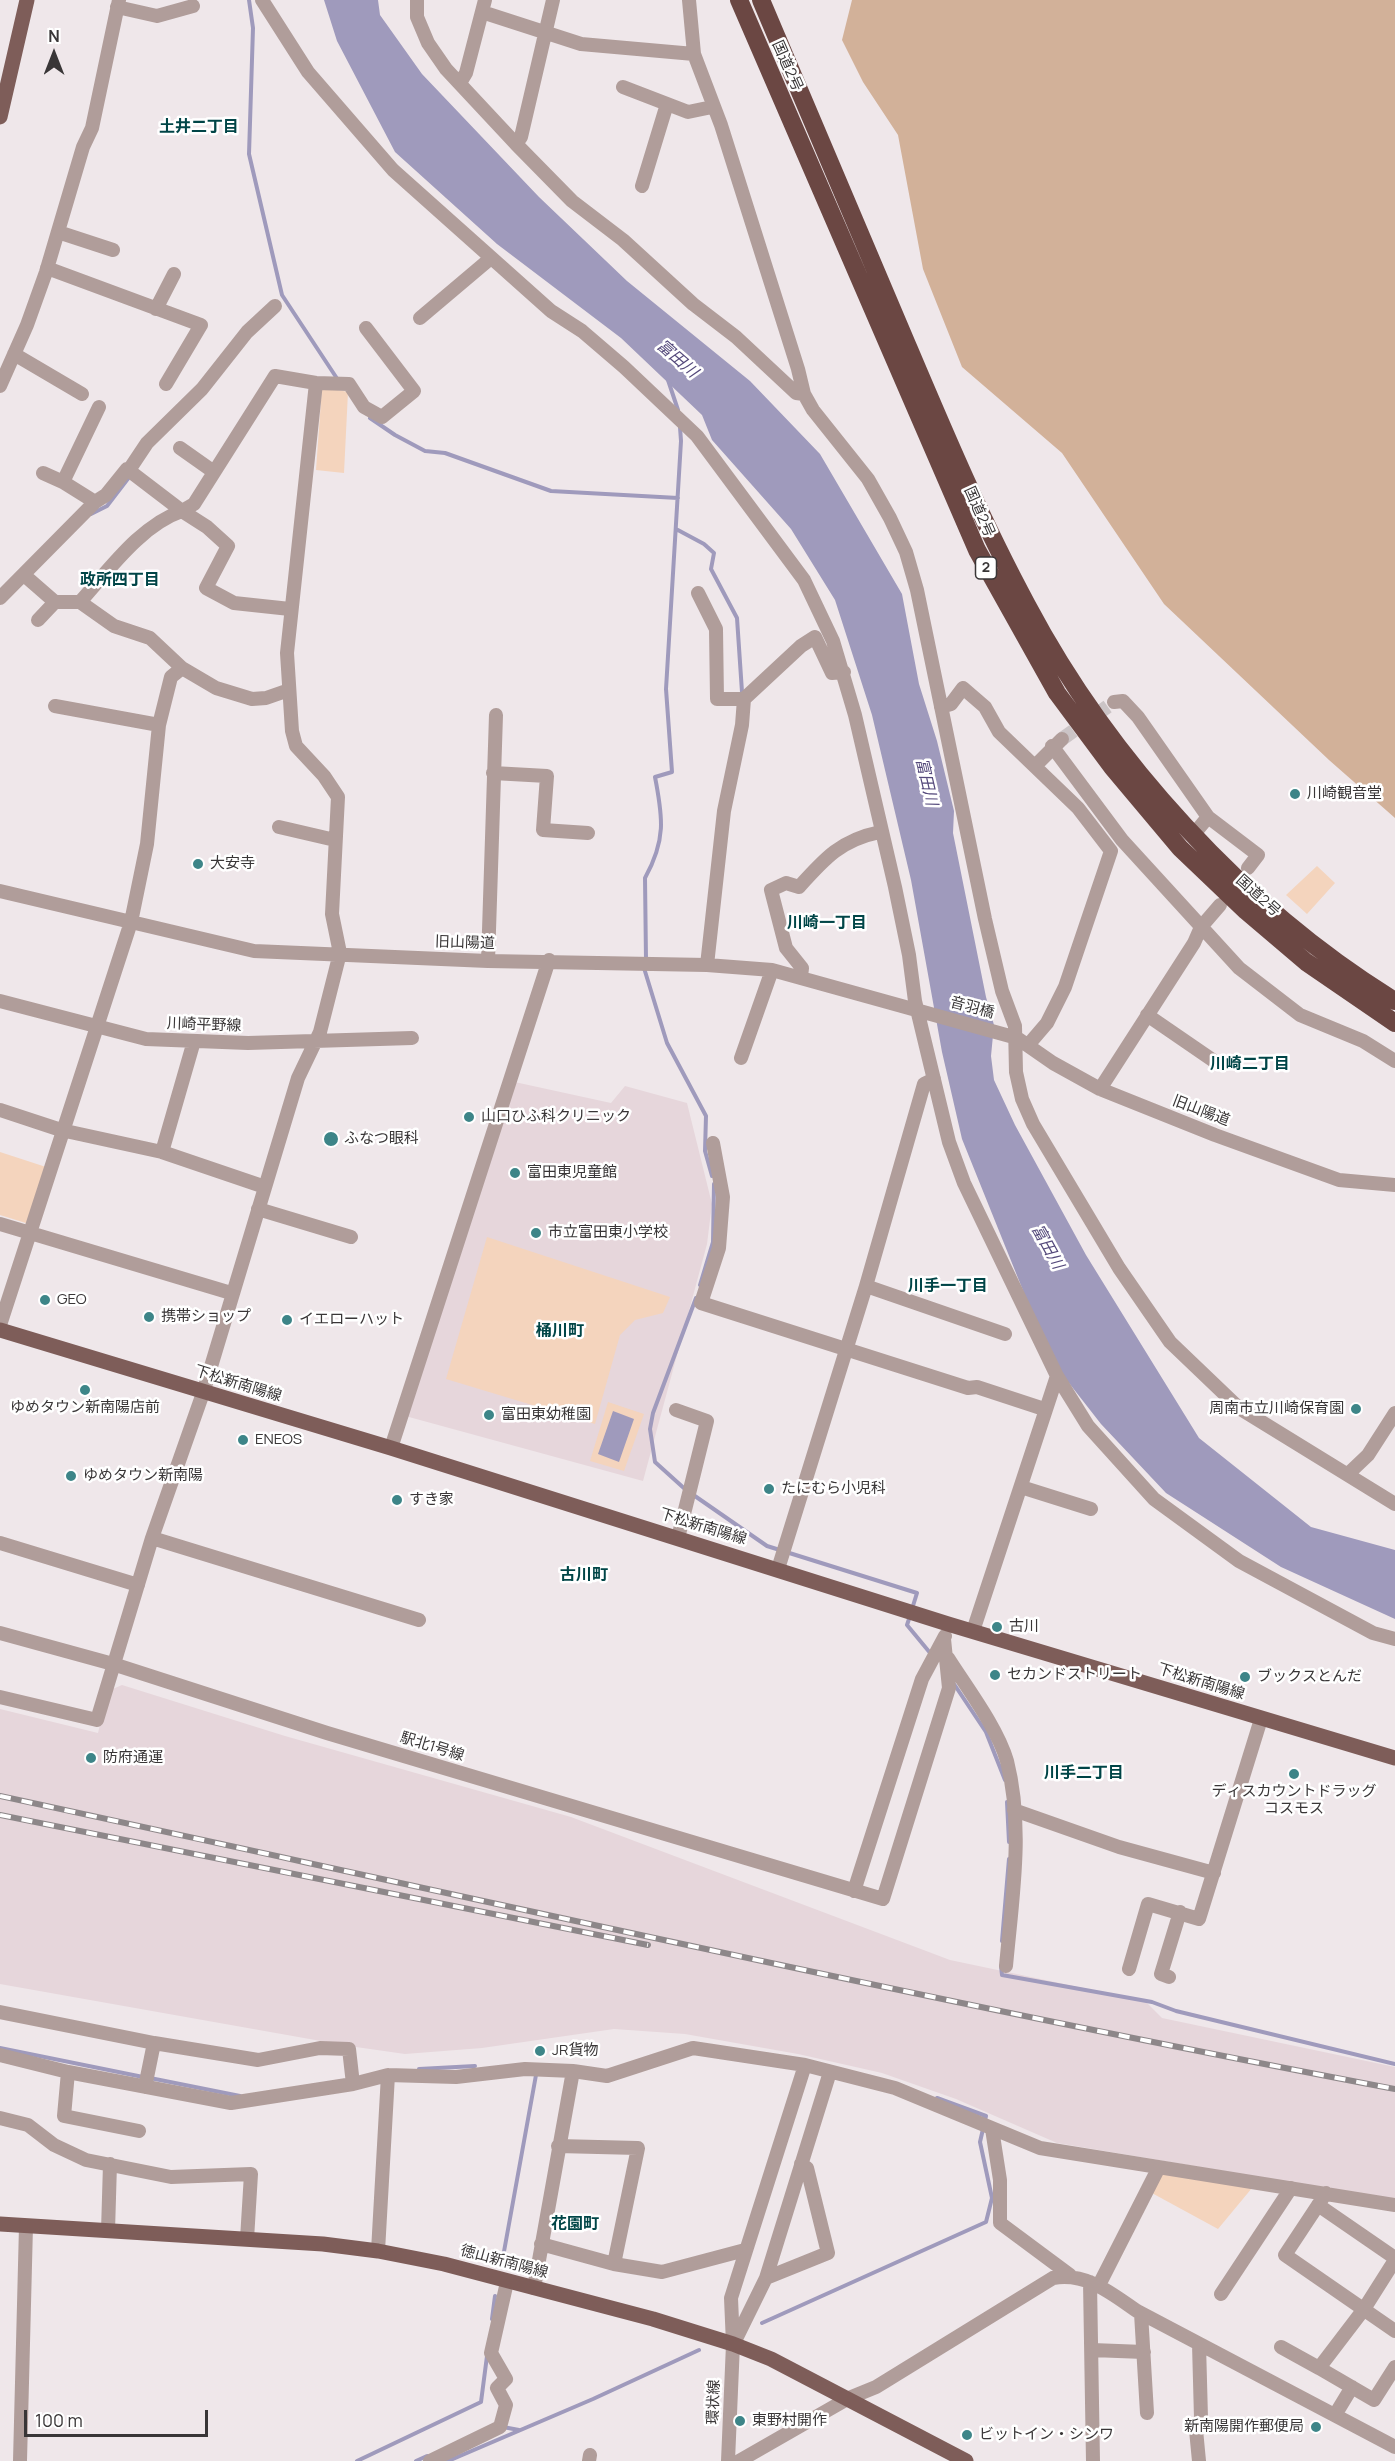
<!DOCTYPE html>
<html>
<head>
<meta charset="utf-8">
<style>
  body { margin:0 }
  #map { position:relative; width:1395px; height:2461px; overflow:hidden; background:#efe7ea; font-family:Manrope,sans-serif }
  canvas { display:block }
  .north { position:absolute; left:24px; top:24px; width:60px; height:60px; -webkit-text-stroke:4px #fff; paint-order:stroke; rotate:0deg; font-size:16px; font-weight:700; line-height:24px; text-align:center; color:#393637 }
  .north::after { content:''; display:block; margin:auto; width:21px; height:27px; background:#393637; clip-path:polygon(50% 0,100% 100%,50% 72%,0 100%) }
  .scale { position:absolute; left:24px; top:2410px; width:184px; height:27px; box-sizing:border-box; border:3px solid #393637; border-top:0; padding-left:8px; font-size:18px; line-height:21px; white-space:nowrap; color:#393637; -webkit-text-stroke:4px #fff; paint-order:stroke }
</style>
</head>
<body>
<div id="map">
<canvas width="1395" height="2461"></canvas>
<div class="north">N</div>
<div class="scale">100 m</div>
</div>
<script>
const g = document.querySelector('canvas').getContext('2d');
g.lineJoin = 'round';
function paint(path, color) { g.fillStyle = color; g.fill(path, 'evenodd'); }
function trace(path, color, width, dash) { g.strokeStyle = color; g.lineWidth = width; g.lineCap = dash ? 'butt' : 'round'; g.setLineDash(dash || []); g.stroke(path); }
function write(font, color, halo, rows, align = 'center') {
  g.font = font + ' Manrope,"Noto Sans JP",sans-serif'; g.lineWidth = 5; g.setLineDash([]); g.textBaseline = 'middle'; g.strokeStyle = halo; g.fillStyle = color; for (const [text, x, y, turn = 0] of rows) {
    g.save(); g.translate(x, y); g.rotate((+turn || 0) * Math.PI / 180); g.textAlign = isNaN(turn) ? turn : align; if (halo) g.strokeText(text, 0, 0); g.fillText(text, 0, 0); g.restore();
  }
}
paint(new Path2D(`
  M510 1081 611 1103 625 1086 687 1103 712 1204 707 1244 643 1481 398 1414Z
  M122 1685 285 1736 571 1817 950 1960 1145 2001 1162 2018 1395 2067V2200L1057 2143 956 2099 882 2073 798 2054 685 2034 614 2029 482 2048 405 2054 349 2046 0 1984V1709L98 1733 108 1691Z`), '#e6d6db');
paint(new Path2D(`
  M322 387 348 392 344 473 316 470Z
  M1317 866 1335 883 1307 914 1286 895Z
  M0 1152 46 1167 29 1224 0 1215Z
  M487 1237 670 1297 663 1313 635 1320 620 1335 595 1424 446 1379Z
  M608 1402 644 1414 624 1471 590 1461Z
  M1162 2171 1252 2188 1218 2229 1150 2192Z`), '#f4d4bd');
paint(new Path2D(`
  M852 0H1395V818L1329 760 1164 604 1062 453 962 367 923 269 898 135 863 82 842 40Z`), '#d2b199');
paint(new Path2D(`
  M324 0H378L380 15 422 74 539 197 627 281 750 381 820 454 902 594 919 684 937 741 954 811 953 833 986 997 994 1025 991 1056 994 1080 1015 1125 1086 1255 1199 1438 1311 1527 1395 1550V1619L1281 1567 1166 1493 1101 1424 1051 1360 962 1139 942 1052 911 880 872 715 835 600 791 529 712 440 702 415 621 338 497 244 395 152 337 41Z
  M613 1411 634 1419 619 1462 598 1454Z`), '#9f9abc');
trace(new Path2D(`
  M249 0 253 28 249 154 282 295 338 380
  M668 380 678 410
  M370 418 395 435 425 451 445 453 551 491 678 498
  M91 514 107 506 130 476
  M676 529 704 544 714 553 711 569 737 618 742 692
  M646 960 645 878C666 840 663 818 655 777L672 772 666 689 681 441 680 427
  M644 968 667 1043 706 1116 705 1151 712 1176
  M700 1285 713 1242 714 1184
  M686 1490 655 1462 650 1429 653 1413 696 1298
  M692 1494 767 1546 917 1593 912 1609
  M910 1616 907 1625 931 1654
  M952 1681 986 1732 1005 1780
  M1007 1802 1009 1842
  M1002 1941 1009 1859
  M1001 1966 1002 1975 1152 2002 1176 2011 1395 2064
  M0 2048 143 2077
  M419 2069 475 2066
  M150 2078 240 2096
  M503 2257 536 2075
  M492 2319 495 2296
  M762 2323 986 2222 992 2198 980 2142 986 2116 937 2098
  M503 2427 519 2430
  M357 2461 481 2402 487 2356
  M416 2461 427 2456
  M448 2461 593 2399 699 2350`), '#9f9abc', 4);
trace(new Path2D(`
  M1062 739 1114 702`), '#cbc4c6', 14, [14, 7]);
trace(new Path2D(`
  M262 0 308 72 393 170 551 311 582 331 624 367 697 436 804 580 833 641 855 715 895 887 909 955 915 1001 949 1142 964 1183 1057 1376 1088 1426 1154 1499 1239 1561 1373 1633 1395 1639
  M417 0V17L428 43 446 69 516 144 572 201 623 240 693 304 736 337 796 393 804 394
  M689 0 694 54 721 125 798 369 804 394 813 410 868 479 890 518 906 552 917 590 985 919 1002 991 1015 1026 1016 1072 1022 1099 1033 1124 1119 1268 1170 1342 1239 1408 1395 1504
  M117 7 157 16 193 6
  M482 12 581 44 694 54
  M460 83 466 73 485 0
  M623 87 688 112 712 107
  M516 144 521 137 553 0
  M642 186 667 104
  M58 232 113 250
  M47 268 201 325 166 384
  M156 309 174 274
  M420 318 491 258
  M14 354 82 394
  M0 386 27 325 46 272 83 147 92 128 119 0
  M99 407 63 482 95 502 106 495 127 469 182 511 194 504 275 376 316 383 349 384 364 407 382 417 414 391 366 328
  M180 448 214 472
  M129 470 147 443 202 389 247 332 275 306
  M43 473 63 482
  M24 575 55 602H80
  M698 593 716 629 717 699H744
  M0 598 95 502
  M38 620 55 602
  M289 690 266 698 252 699 216 688 182 668 150 638 114 626 80 602C109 570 141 525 182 511L207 527 228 546 206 588 234 603 290 609
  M1114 702 1123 701 1138 717 1208 817
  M55 706 159 725
  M941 707 951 704 963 688 985 707 999 732 1078 808 1111 851 1065 987 1047 1023 1029 1044
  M1052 746 1122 840 1239 968 1300 1015 1363 1041 1395 1061
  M1035 766 1062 739
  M493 773 547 776 543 830 588 833
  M279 827 335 840
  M1194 834 1208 817 1258 855 1248 868
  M0 891 254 951 488 961 707 965 772 970 1017 1038 1053 1063 1100 1089 1215 1135 1339 1180 1395 1185
  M488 961 496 715
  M707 965 724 811 742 725 744 699 801 646 815 637 832 673 844 672
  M801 977 802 968 786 948 771 890 786 883 799 887C825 858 841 840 880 832
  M0 1001 146 1039 248 1043 412 1038
  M1147 1015 1214 1061
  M741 1058 772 970
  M1100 1089 1194 943 1201 927 1220 905
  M0 1110 61 1130 162 1152 265 1187
  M713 1143 723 1197 719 1248 701 1303 968 1388 977 1387 1044 1409
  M162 1152 194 1041
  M258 1209 351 1237
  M0 1224 231 1293
  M866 1286 1005 1334
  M0 1325 131 922 147 844 159 725 171 677 182 668
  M676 1410 707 1421 678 1538
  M391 1448 549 960
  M1348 1474 1368 1455 1395 1413
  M1021 1487 1091 1509
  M152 1538 419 1620
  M0 1543 138 1585
  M778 1569 866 1286 924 1084 934 1079
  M973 1631 1057 1376
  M0 1633 113 1664 327 1733 883 1899 949 1688 944 1639
  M948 1658C967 1688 997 1727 1007 1761 1024 1828 1012 1899 1006 1966
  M0 1697 97 1720 152 1538 203 1393 298 1078 320 1032 340 953 332 914 338 797 324 776 296 746 292 731 287 653 316 383
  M1014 1810 1119 1847 1214 1873
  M854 1891 922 1679 945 1636
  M1129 1969 1148 1904 1199 1919 1261 1719
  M1169 1977 1161 1974 1180 1912
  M0 2012 154 2043 258 2060 320 2048 349 2049 353 2084
  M0 2055 68 2072 231 2103 353 2084 388 2075 456 2077 525 2069 573 2071 607 2076 693 2048 805 2065 895 2088 1040 2148 1395 2205
  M68 2072 64 2116 139 2131
  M145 2087 154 2043
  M0 2118 28 2125 54 2145 86 2160 171 2177 251 2174 247 2239
  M992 2129 1000 2180V2223L1070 2275
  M558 2146 638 2148 614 2264
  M1326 2193 1285 2255 1395 2331
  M1318 2205 1395 2258
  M108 2231 110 2164
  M541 2244 614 2264 662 2272 745 2250
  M378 2251 388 2075
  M1395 2260 1364 2309 1319 2368 1374 2400 1395 2367
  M766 2278 828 2253 807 2168 801 2164
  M1090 2282 1093 2461
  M1099 2285 1159 2167
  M534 2288 573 2071
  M1221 2294 1291 2188
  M1141 2313 1147 2413
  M735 2341 766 2278 830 2072
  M1281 2347 1319 2368
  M1092 2350 1144 2352
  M1335 2415 1352 2387
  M20 2461 26 2226
  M430 2461 500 2427 506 2405 497 2388 506 2379 491 2353 507 2282
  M589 2461 590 2455
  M728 2461 733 2344 731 2298 805 2065
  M739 2461 849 2398 876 2387 1053 2278C1086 2272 1111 2293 1137 2311L1395 2447
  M1199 2461 1196 2430 1201 2418 1199 2344`), '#b09d9a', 14);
trace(new Path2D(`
  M0 117 27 0
  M0 1330 391 1448 948 1624 1395 1758
  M0 2224 323 2244 378 2251 444 2264 653 2319 733 2344 771 2359 966 2461`), '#7e5d59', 15);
trace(new Path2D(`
  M739 0 977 550 1057 693 1112 767 1180 848 1246 911 1306 962 1395 1023
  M761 0C808 112 855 224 903 335 942 427 980 518 1027 605 1109 760 1245 909 1395 1001`), '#6b4743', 18);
const rail = new Path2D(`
  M0 1796C464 1896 928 2001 1395 2089
  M0 1815 648 1945`);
trace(rail, '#8d8789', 6);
trace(rail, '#fff', 4, [11]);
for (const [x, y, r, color] of [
  [1295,794,6,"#3d8588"],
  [198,864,6,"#3d8588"],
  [469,1117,6,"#3d8588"],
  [331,1139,8,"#3d8588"],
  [515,1173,6,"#3d8588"],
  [536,1233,6,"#3d8588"],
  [45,1300,6,"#3d8588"],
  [149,1317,6,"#3d8588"],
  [287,1320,6,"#3d8588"],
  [85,1390,6,"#3d8588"],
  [1356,1409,6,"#3d8588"],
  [489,1415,6,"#3d8588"],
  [243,1440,6,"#3d8588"],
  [71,1476,6,"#3d8588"],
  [769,1489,6,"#3d8588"],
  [397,1500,6,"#3d8588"],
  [997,1627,6,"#3d8588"],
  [995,1675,6,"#3d8588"],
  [1245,1677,6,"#3d8588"],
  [91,1758,6,"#3d8588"],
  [1294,1774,6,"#3d8588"],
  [540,2051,6,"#3d8588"],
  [740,2421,6,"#3d8588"],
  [1316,2427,6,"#3d8588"],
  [967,2435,6,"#3d8588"]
]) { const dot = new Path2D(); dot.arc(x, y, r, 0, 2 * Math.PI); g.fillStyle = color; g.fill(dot); trace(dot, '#fff', 2); }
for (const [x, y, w] of [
  [986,568,21]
]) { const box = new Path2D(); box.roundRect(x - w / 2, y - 11, w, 22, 4.5); g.fillStyle = '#fff'; g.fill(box); trace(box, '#393637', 1.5); }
write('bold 14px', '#393637', null, [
  ["2",986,568]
]);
write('15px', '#393637', '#fff', [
  ["国道2号",787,66,66],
  ["国道2号",979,512,66],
  ["国道2号",1258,896,42],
  ["旧山陽道",465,943,2],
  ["音羽橋",972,1008,15],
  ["川崎平野線",204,1025,2],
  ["旧山陽道",1201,1111,21],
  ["下松新南陽線",238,1384,17],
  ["下松新南陽線",703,1527,17],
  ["下松新南陽線",1201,1682,17],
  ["駅北1号線",432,1747,17],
  ["徳山新南陽線",504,2262,15],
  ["環状線",714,2402,-88]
]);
write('15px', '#393637', '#fff', [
  ["川崎観音堂",1307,794],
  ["大安寺",210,864],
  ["山口ひふ科クリニック",481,1117],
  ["ふなつ眼科",344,1139],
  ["富田東児童館",527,1173],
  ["市立富田東小学校",548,1233],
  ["GEO",57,1300],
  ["携帯ショップ",161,1317],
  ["イエローハット",299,1320],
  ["ゆめタウン新南陽店前",85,1408,"center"],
  ["周南市立川崎保育園",1344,1409,"right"],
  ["富田東幼稚園",501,1415],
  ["ENEOS",255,1440],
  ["ゆめタウン新南陽",83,1476],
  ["たにむら小児科",781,1489],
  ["すき家",409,1500],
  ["古川",1009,1627],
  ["セカンドストリート",1007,1675],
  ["ブックスとんだ",1257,1677],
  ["防府通運",103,1758],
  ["ディスカウントドラッグ",1294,1792,"center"],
  ["コスモス",1294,1809,"center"],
  ["JR貨物",552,2051],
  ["東野村開作",752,2421],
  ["新南陽開作郵便局",1304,2427,"right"],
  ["ビットイン・シンワ",979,2435]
], 'left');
write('bold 16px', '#004547', '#fff', [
  ["土井二丁目",199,128],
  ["政所四丁目",120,581],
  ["川崎一丁目",827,924],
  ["川崎二丁目",1250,1065],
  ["川手一丁目",948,1287],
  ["桶川町",560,1332],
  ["古川町",584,1576],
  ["川手二丁目",1084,1774],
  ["花園町",575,2225]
]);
write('italic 16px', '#54497b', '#fff', [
  ["富田川",677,359,41],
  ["富田川",926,782,77],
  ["富田川",1047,1247,61]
]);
</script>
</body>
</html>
